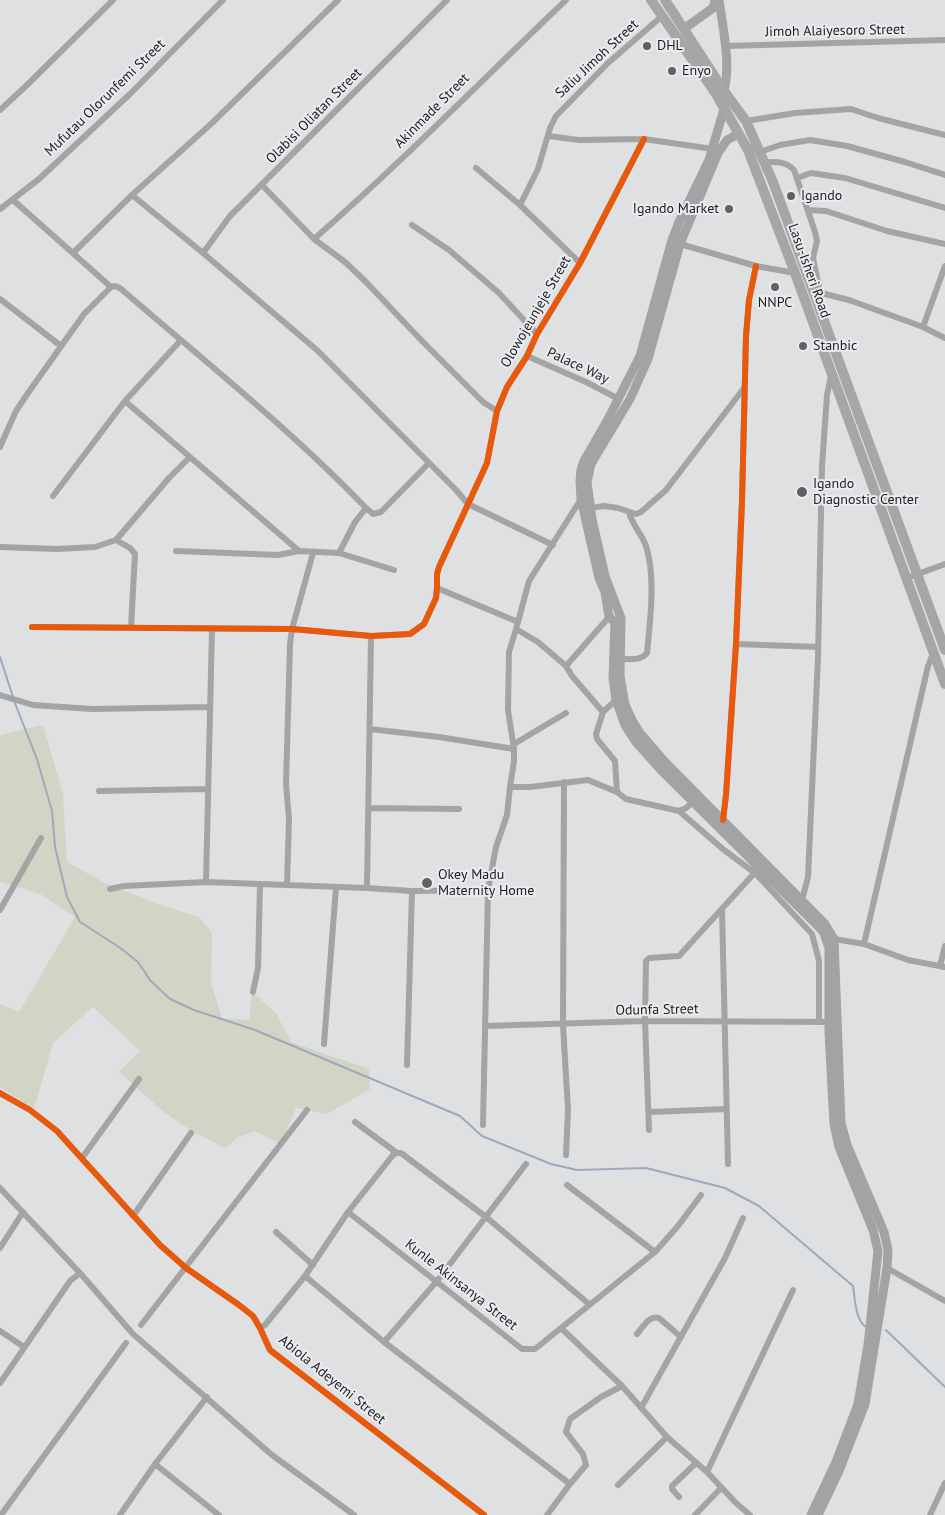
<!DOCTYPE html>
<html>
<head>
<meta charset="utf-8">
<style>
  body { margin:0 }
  canvas { display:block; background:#dee0e2 }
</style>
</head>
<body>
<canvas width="945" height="1515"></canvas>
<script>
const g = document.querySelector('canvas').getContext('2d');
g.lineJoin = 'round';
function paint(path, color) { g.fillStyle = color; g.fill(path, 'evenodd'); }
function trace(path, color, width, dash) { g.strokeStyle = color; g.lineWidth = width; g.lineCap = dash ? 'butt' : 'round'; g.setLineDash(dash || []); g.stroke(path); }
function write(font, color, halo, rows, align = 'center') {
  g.font = font + ' "PT Sans",sans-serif'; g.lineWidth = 4; g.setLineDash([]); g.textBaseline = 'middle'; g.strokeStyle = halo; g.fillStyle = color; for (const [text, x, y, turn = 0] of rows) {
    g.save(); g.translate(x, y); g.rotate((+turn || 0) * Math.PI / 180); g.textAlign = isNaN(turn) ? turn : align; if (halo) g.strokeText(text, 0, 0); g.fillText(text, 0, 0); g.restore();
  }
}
paint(new Path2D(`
  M43 725 63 794 67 862 105 883 158 904 199 917 212 933 211 983 222 1018 249 1020 252 992 276 1013 291 1042 369 1069 370 1089 327 1114 296 1108 281 1144 255 1131 238 1137 225 1148 192 1131 164 1112 119 1072 140 1051 93 1007 53 1043 34 1109 0 1087V1004L19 1012 75 917 40 894 0 882V735Z`), '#d2d5c6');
trace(new Path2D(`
  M0 657 13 697
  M14 701 37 759 52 811 55 847 67 897 80 922 119 947 138 962 150 980 170 999 194 1010 255 1030 460 1116 482 1136 551 1164 577 1170 646 1168 725 1188 759 1206 853 1286C855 1298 855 1320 866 1327
  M886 1330 945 1387`), '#9fa9bc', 2);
trace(new Path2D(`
  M725 46 945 40
  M0 110 26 86 113 0
  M746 121 795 113 851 109 878 118 945 135
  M548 136 579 140 644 139 713 149
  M760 152 780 145 810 140 847 146 905 162 945 175
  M765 162C777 162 785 161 794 170L815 232 817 241 813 258 820 292
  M476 168 520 205 580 263
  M797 178 811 173 845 178 945 208
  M262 185 314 239 345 262 365 281 423 342 483 402 497 411
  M132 195 203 253 318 351 456 490 468 504 553 545
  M13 200 111 287 115 286 120 288C203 360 290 429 366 508L373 514 381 512 428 464
  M520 205 538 169 550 128 556 116 608 63 661 17
  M0 209 39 179 130 94 223 0
  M808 210 826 211 887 231 945 244
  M412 225 449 250 499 293 537 334
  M314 239C401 163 482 80 566 0
  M680 244 756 266 795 273
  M73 253 132 195 212 123 338 0
  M203 253 230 216 447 0
  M817 292 849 300 923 327 945 338
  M0 299 61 346
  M923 327 945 266
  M527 356 586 382 619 399
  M125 401 299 551
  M0 447 16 411 28 393 84 314 111 287
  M53 496 125 401 181 340
  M590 508 604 506 618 508 636 514 641 512 666 490 744 388
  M116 540 130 548 135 554 131 627
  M0 547 57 549 95 547 116 540 169 478 190 457
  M176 551 278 555 299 551 339 553 394 570
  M339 553 355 522 366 508
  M907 578 945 564
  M437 588 518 622 516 629 538 642 566 666 572 676 603 712
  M518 622 529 581 581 499
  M32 627 292 629 371 636 410 634 424 624 436 598 437 588V574L439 567 487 463 497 411 507 387 527 356 537 334 580 263 644 139
  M736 644 818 647
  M621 659C630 659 641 661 647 653 650 621 656 577 646 546 642 534 632 525 629 512
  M566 666 609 617
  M0 695 33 705 92 709 210 707
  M616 700 603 712 596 734 597 739 615 761 617 792
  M370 729 439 737 514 749
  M514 744 566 713
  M564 782 563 1025 568 1110 566 1155
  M510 787 514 761V749L508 710 509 652 516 629
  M99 791 207 789
  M368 808 459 809
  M679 811 724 850 755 873 812 934 819 961V1022
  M723 820 726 795 736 644 742 501 746 336 749 300 756 266
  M206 882 212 629
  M287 885 289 819 286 784 290 644 292 629 313 553
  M367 888 371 636
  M110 889 124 886 206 882 367 888 412 891 488 890
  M802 900 808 877 818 657 822 466 827 395 831 376
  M722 909 728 1164
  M0 910 41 838
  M834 939 864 944 908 960 945 967
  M864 944 928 666 933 654
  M943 967 940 966 945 946
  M253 992 258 968 260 884
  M485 1026 645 1021 829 1022
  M324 1044 336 887
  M407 1065 412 891
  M0 1093 30 1110 57 1131 160 1245 186 1268 239 1305 253 1316 260 1328 270 1350 484 1515
  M649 1112 727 1109
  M355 1122 397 1153H401L486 1217 589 1304
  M483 1125 488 890 496 847 507 815 510 787H530L588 780 617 792 626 799 679 811 686 808 693 802
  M649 1130 645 1021 646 961 649 958 679 956 759 868
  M82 1158 139 1079
  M567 1185 655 1252
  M0 1188 80 1273 133 1334 272 1455 354 1515
  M348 1212 522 1349H535L655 1252 678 1226 701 1195
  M133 1216 191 1133
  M276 1232 313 1265
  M0 1248 23 1212
  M887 1268 945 1301
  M305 1276 384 1342 570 1484
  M141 1325 307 1110
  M260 1328 265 1325 305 1276 348 1212 393 1155 397 1153
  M561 1328 622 1386 667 1437 707 1472 736 1503 750 1515
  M0 1331 24 1347
  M637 1334C643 1327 649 1315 659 1318L681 1337
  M384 1342 437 1281 526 1164
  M0 1383 70 1281 80 1273
  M641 1408 725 1258 743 1218
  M155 1464 219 1515
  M707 1472 793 1290
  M618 1485 667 1437
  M679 1497 672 1489V1486L696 1463
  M1 1515 126 1343
  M120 1515 155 1464 207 1397
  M547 1515 570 1484 586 1465 583 1454 566 1432 570 1419 601 1397 622 1386
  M695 1515 721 1488
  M930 1515 945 1483`), '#a3a4a4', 6);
trace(new Path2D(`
  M719 0C723 30 731 61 724 91
  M685 28 713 8 715 0
  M724 109 709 160 679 222 672 240 640 356 607 421 584 461 581 470 580 481 581 499 599 578 605 592 609 617 615 622 613 678 616 700 625 725 636 742 661 770 819 927 824 933 829 948V1032L834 1124 839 1147 873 1230 878 1251 868 1345 858 1404 836 1462 811 1515
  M738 134 727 140 718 153 680 244 648 359 630 399 591 464 587 482 592 519 605 576 621 618 620 676 625 705 633 722 640 733 664 761 825 924 834 939 841 1123 847 1145 884 1232 888 1250 887 1268 865 1404 839 1471 818 1515`), '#a2a3a4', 9);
trace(new Path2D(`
  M651 0 716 94 748 150 795 273 945 684
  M665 0 724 91 746 121 773 182 945 650`), '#a6a6a6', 10);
trace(new Path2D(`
  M32 627 292 629 371 636 410 634 424 624 436 598 437 588V574L439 567 487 463 497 411 507 387 527 356 537 334 580 263 644 139
  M723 820 726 795 736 644 742 501 746 336 749 300 756 266
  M0 1093 30 1110 57 1131 160 1245 186 1268 239 1305 253 1316 260 1328 270 1350 484 1515`), '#e8590c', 6);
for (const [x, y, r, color] of [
  [647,46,5,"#606163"],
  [672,71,5,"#606163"],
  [791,196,5,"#606163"],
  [729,209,5,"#606163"],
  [775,287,5,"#606163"],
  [803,346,5,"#606163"],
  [802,492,6,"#606163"],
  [427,883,6,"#606163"]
]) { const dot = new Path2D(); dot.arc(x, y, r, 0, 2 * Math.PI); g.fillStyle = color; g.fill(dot); trace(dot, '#eaecf0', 2); }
write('14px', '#1c1d1e', '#eaecf0', [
  ["Jimoh Alaiyesoro Street",835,31,-1],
  ["Saliu Jimoh Street",597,59,-43],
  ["Mufutau Olorunfemi Street",105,98,-44],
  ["Akinmade Street",432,111,-45],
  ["Olabisi Oliatan Street",314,116,-45],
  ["Lasu-Isheri Road",809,271,70],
  ["Olowojeunjeje Street",536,312,-60],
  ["Palace Way",578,366,25],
  ["Odunfa Street",657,1010,-1],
  ["Kunle Akinsanya Street",461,1285,38],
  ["Abiola Adeyemi Street",332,1380,39]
]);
write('14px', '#1c1d1e', '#eaecf0', [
  ["DHL",657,46],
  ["Enyo",682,71],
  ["Igando",801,196],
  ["Igando Market",719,209,"right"],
  ["NNPC",775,303,"center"],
  ["Stanbic",813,346],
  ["Igando",813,484],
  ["Diagnostic Center",813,500],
  ["Okey Madu",438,875],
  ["Maternity Home",438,891]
], 'left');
</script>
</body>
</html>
